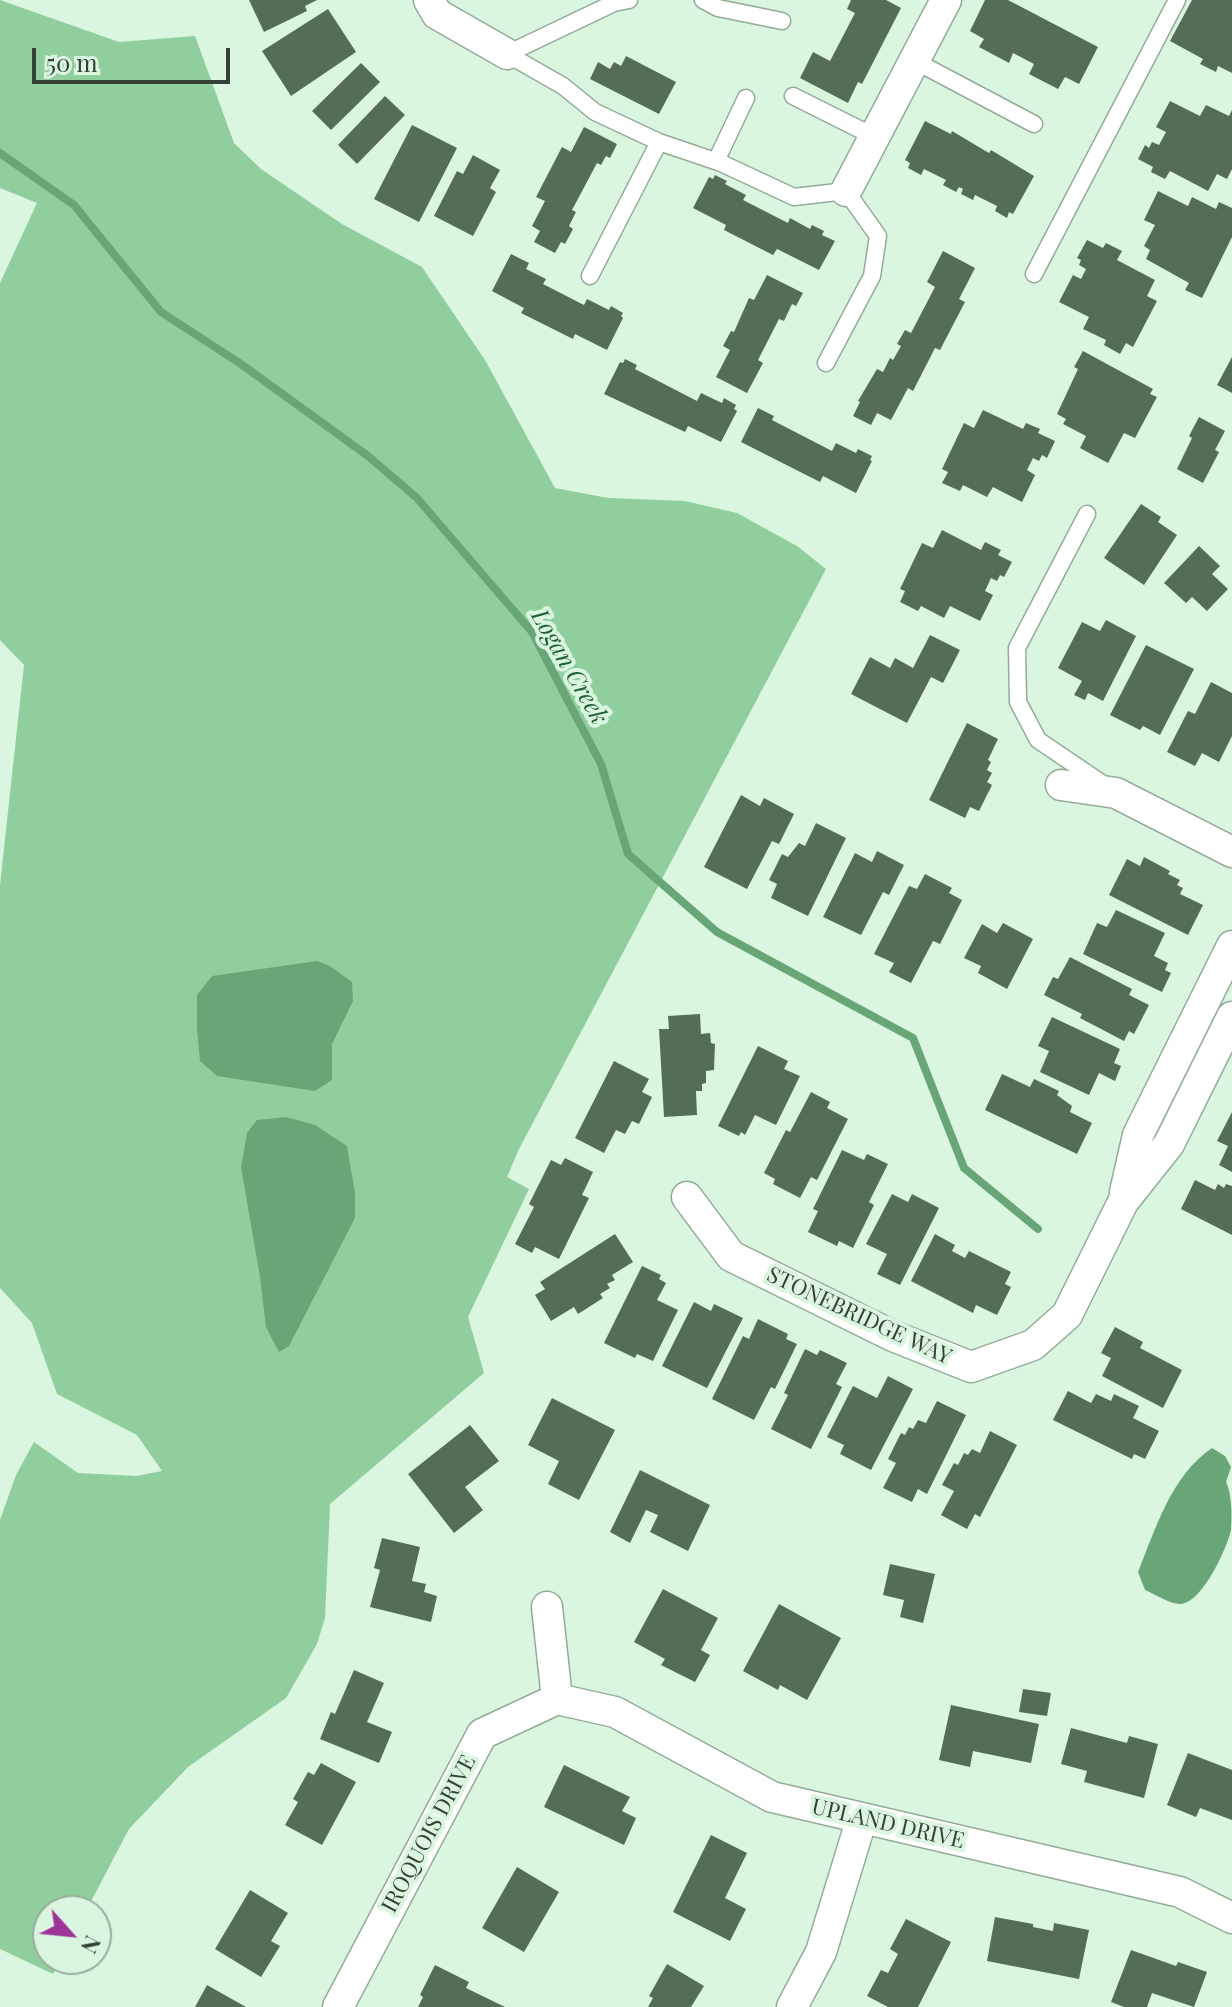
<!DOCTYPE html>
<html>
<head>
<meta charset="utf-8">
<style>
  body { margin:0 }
  #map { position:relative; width:1232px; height:2007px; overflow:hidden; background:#dbf6e0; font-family:"Playfair Display",serif }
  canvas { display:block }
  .north { position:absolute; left:32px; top:1895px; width:80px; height:80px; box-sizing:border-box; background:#dbf6e0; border:2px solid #99ad9c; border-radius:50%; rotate:117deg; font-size:22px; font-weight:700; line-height:32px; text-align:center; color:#354037 }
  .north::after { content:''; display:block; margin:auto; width:28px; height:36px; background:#9d3497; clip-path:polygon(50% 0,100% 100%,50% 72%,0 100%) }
  .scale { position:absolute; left:32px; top:48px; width:198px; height:36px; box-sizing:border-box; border:4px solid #354037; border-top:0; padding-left:10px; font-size:24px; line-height:28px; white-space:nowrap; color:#354037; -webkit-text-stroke:6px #dbf6e0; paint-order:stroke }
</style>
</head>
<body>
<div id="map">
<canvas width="1232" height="2007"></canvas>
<div class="north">N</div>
<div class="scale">50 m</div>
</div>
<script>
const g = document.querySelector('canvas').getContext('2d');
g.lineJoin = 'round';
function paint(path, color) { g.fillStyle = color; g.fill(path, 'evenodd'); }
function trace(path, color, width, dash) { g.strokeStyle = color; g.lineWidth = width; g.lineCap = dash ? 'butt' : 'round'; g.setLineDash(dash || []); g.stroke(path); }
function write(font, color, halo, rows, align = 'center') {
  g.font = font + ' "Playfair Display",serif'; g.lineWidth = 8; g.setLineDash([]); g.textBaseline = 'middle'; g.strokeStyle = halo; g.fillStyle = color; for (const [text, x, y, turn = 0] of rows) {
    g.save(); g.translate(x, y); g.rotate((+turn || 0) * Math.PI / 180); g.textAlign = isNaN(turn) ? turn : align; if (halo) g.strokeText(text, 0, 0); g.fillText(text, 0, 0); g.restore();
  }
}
paint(new Path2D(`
  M0 0 119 42 195 36 234 143 261 169 342 224 422 267 485 360 555 488 608 498 685 501 737 513 797 546 826 569 519 1149 507 1177 529 1189 468 1317 484 1373 330 1504 325 1618 317 1644 286 1698 188 1767 129 1829 86 1911H48V1959H61L53 1974 0 1949V1520L16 1475 34 1442 78 1473 136 1476 162 1471 137 1435 57 1394 32 1323 0 1288V885L24 665 0 640V283L37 203 0 188Z`), '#91ce9e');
paint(new Path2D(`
  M317 961 330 966 352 982 353 1001 332 1044V1080L315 1091 217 1076 200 1061 197 1029V995L212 976Z
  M286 1117 315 1125 347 1146 355 1193V1218L289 1346 279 1352 266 1327 260 1277 241 1167 247 1133 257 1120Z
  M1212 1448 1225 1456 1231 1467 1226 1482C1232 1495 1232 1513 1231 1530 1227 1548 1202 1604 1180 1604 1170 1604 1155 1594 1145 1590L1138 1572C1156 1528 1171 1476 1212 1448Z`), '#69a677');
trace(new Path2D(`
  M0 153 74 205 161 312 241 364 368 456 417 498 532 632 601 764 628 854 717 932 913 1038 964 1168 1038 1229`), '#69a677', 8);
paint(new Path2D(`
  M249 0H317L305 6 307 11 264 32Z
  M851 0H886L901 8 862 84 858 82 848 103 800 78 813 52 830 61 855 13 847 9Z
  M985 0H1008L1098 47 1079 84 1065 77 1058 89 1029 74 1034 64 1013 53 1009 63 979 47 984 39 970 31Z
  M1192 0H1232V73L1218 66 1216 72 1200 64 1203 59 1170 41Z
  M328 9 356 52 291 96 262 51Z
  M626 56 676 82 659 114 590 79 598 62 610 69 614 62 621 66Z
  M361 63 380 82 331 130 312 111Z
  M385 96 405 115 357 164 338 145Z
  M1170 101 1200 116 1206 105 1229 116 1232 110V169L1227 179 1217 174 1208 191 1170 171 1165 179 1151 172 1153 167 1138 159 1145 145 1149 148 1152 142 1159 145 1166 132 1156 127Z
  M925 121 951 134 952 131 989 153 991 150 1034 176 1013 214 1009 212 1007 218 995 211 997 206 975 195 973 200 961 194 963 189 959 187 956 192 943 185 946 180 924 169 921 175 908 168 910 163 905 160Z
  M412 125 457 148 419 222 374 199Z
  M584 127 617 144 610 158 606 156 601 165 597 163 572 210 576 212 569 226 573 229 565 244 561 242 555 253 534 242 540 231 532 226 545 201 536 197 562 147 571 152Z
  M473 155 500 170 490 188 496 192 473 236 434 216 457 171 463 174Z
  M715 175 727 181 725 184 746 195 743 200 788 223 790 218 810 229 812 225 824 231 822 235 835 241 819 270 777 249 773 255 724 230 726 225 693 208 709 177 713 179Z
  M1158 191 1188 206 1192 197 1216 209 1219 202 1232 208V237L1202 298 1185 290 1189 283 1146 259 1150 250 1144 246 1155 225 1144 220Z
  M1087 240 1103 248 1106 243 1122 251 1117 260 1155 280 1147 296 1157 301 1133 347 1126 343 1120 354 1104 345 1106 340 1083 329 1089 317 1059 302 1073 275 1081 279 1086 269 1079 265 1081 260 1077 258Z
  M943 251 975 268 959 299 965 302 940 350 935 348 913 391 908 388 891 420 877 413 871 425 853 416 860 402 858 401 877 369 883 372 890 358 893 360 901 346 897 344 905 330 911 333 935 287 927 282Z
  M511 254 529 263 526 269 546 279 543 284 584 305 587 299 609 310 611 306 623 313 621 316 623 318 607 350 575 334 573 339 521 313 524 308 492 291Z
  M767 275 803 293 796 306 792 304 784 321 779 319 758 360 763 363 747 393 716 377 730 350 723 346 731 331 734 332 749 298 754 300Z
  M1083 351 1153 389 1150 394 1157 397 1135 438 1124 433 1108 463 1080 448 1086 436 1063 424 1066 419 1057 414 1078 369 1074 367Z
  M1232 357V393L1217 385Z
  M625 359 637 365 635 369 697 401 701 393 722 403 724 398 736 405 734 409 737 411 721 442 688 426 685 432 604 394 620 362 623 363Z
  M758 408 774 416 772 420 832 451 836 443 856 453 858 449 872 456 870 460 872 461 856 493 823 476 820 482 741 442Z
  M983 410 1023 429 1026 423 1040 429 1038 433 1055 441 1047 458 1042 455 1039 461 1033 458 1027 470 1035 475 1022 502 993 487 987 497 963 485 960 491 942 483 948 472 942 469 964 423 974 428Z
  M1199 417 1225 431 1215 450 1219 452 1203 483 1177 469 1192 438 1189 436Z
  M1141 504 1161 517 1158 522 1177 535 1144 585 1104 558Z
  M942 530 981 550 985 542 1001 550 998 555 1012 562 1004 577 1000 575 997 581 991 578 985 591 993 595 980 621 950 606 944 618 921 606 918 611 900 602 905 591 900 589 922 543 933 548Z
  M1199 546 1220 566 1212 574 1228 589 1207 611 1192 597 1186 603 1164 583Z
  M1106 620 1136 636 1103 701 1088 693 1085 700 1074 695 1082 681 1058 668 1082 622 1100 631Z
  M930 635 960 650 943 683 931 677 907 723 851 694 870 657 890 668 895 658 913 668Z
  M1146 645 1194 669 1160 735 1143 726 1140 730 1110 715Z
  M1211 682 1232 693V736L1219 762 1202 753 1195 766 1167 752 1188 711 1195 714Z
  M967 723 998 739 988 760 991 762 987 770 992 773 987 782 992 785 979 811 970 807 965 818 929 800Z
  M741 795 760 806 764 798 794 814 779 844 772 841 747 889 704 867Z
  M816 823 846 838 808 916 771 898 777 884 769 880 782 854 788 857 799 843 805 846Z
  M877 851 904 865 889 895 883 892 861 935 823 917 855 853 872 862Z
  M1144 857 1170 871 1168 874 1180 880 1177 885 1183 888 1180 894 1203 905 1188 935 1109 895 1127 859 1140 866Z
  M925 874 952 888 949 893 962 900 940 944 933 941 911 983 889 972 894 963 874 954 909 886 917 889Z
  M1116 910 1165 933 1154 956 1168 963 1165 970 1171 973 1162 992 1083 954 1097 923 1107 927Z
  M1003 923 1033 939 1007 989 978 973 981 966 964 958 982 924 997 933Z
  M1070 957 1132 989 1129 995 1149 1005 1134 1034 1129 1031 1124 1041 1080 1018 1082 1014 1044 995 1053 977 1058 979Z
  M700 1014 701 1034 710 1033 711 1043 715 1044 714 1070 706 1071V1083L702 1084V1091H696L697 1115 664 1117 659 1029H669L668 1016Z
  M1052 1017 1120 1049 1114 1063 1121 1066 1115 1081 1099 1073 1089 1095 1040 1072 1049 1051 1038 1046Z
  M758 1046 788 1061 784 1069 800 1076 776 1125 755 1115 745 1135 741 1132 739 1136 718 1126Z
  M614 1061 649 1079 642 1092 652 1097 639 1124 632 1121 625 1134 616 1130 604 1153 575 1138Z
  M1002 1074 1030 1087 1034 1079 1059 1091 1057 1095 1072 1106 1070 1112 1092 1123 1077 1154 985 1110Z
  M811 1092 830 1102 827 1108 848 1119 817 1180 811 1177 800 1198 773 1184 775 1179 764 1173 786 1130 790 1132Z
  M1232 1112V1172L1219 1165 1228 1146 1217 1141Z
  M842 1150 864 1160 867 1154 888 1164 869 1202 874 1205 853 1248 839 1241 837 1246 808 1232 818 1211 813 1209Z
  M565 1158 593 1172 582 1195 589 1198 559 1259 535 1247 532 1253 515 1244 534 1207 529 1204 551 1160 561 1165Z
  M1195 1180 1215 1190 1218 1184 1224 1188 1226 1184 1232 1186V1235L1181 1209Z
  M892 1194 908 1202 912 1194 939 1208 900 1285 877 1274 887 1254 866 1244Z
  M615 1234 633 1262 612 1275 615 1280 607 1284 610 1288 600 1294 603 1298 578 1314 574 1307 551 1321 535 1295 545 1289 540 1282Z
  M935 1234 955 1245 952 1251 965 1258 969 1251 1011 1272 1005 1284 1011 1287 997 1315 976 1305 973 1313 911 1281Z
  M642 1266 661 1275 659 1279 666 1283 657 1300 678 1310 653 1361 637 1354 635 1358 604 1343Z
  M694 1302 711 1311 714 1304 743 1318 707 1388 662 1366Z
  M758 1319 788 1334 786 1339 797 1344 775 1389 771 1387 754 1420 712 1399 743 1336 749 1339Z
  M1115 1327 1143 1342 1140 1348 1182 1370 1163 1408 1102 1376 1111 1358 1101 1353Z
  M805 1349 817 1355 820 1350 847 1363 836 1384 842 1387 811 1449 771 1429 788 1395 784 1393Z
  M888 1376 913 1389 871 1470 840 1454 844 1445 827 1437 853 1386 877 1398Z
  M1068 1391 1091 1403 1096 1394 1111 1401 1114 1394 1139 1406 1133 1418 1159 1431 1145 1459 1134 1454 1132 1459 1053 1420Z
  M552 1398 615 1430 579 1500 548 1484 559 1461 528 1445Z
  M937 1401 966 1415 927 1494 918 1489 912 1502 883 1488 896 1463 888 1459 901 1433 905 1435 909 1427 913 1429 918 1420 926 1423Z
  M470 1425 499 1461 465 1487 483 1510 454 1533 408 1474Z
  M990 1431 1017 1445 980 1517 975 1514 967 1529 941 1515 954 1491 942 1485 954 1463 958 1465 964 1453 968 1455 972 1449 980 1453Z
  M640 1470 710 1505 688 1551 650 1532 658 1515 646 1510 630 1543 610 1532Z
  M382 1538 420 1547 412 1581 426 1584 424 1592 437 1596 431 1622 370 1607 380 1570 374 1568Z
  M890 1564 935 1574 923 1623 900 1617 904 1600 883 1595Z
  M663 1589 718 1618 701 1650 710 1655 695 1682 661 1665 665 1659 634 1642Z
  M779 1604 841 1638 807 1700 780 1685 778 1690 743 1671Z
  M354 1670 384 1683 367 1722 392 1732 379 1763 320 1739 331 1712 335 1714Z
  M1023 1689 1051 1693 1047 1716 1019 1712Z
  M951 1705 1039 1724 1031 1763 973 1751 970 1767 939 1760Z
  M1071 1728 1127 1743 1129 1736 1158 1744 1144 1798 1084 1782 1087 1771 1061 1764Z
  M1188 1753 1232 1770V1820L1200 1808 1196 1817 1167 1805Z
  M321 1763 356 1782 322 1845 285 1825 298 1802 293 1799 308 1772 314 1775Z
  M564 1765 630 1797 622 1811 636 1818 624 1845 544 1807Z
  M711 1835 747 1853 725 1898 746 1909 730 1941 673 1912Z
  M517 1867 559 1892 524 1952 482 1928Z
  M250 1890 288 1913 271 1941 280 1946 261 1977 215 1949Z
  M995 1917 1033 1924V1927L1053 1931 1054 1923 1089 1930 1079 1979 987 1961Z
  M906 1919 951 1942 918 2007H888L867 1996 881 1970 888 1973 898 1954 890 1949Z
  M1131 1950 1176 1966 1178 1962 1207 1972 1194 2007 1152 1993 1147 2007H1124L1111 2002Z
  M667 1964 704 1986 691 2007H648L653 1998 649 1996Z
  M435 1965 469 1982 466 1988 505 2007H418L423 1997 420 1995Z
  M207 1985 246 2007H195Z`), '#556c59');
const service = new Path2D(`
  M703 0 718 8 782 21
  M507 54 563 86 595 112 659 142 721 163 794 197 846 191 878 236 872 276 826 363
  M507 54 614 3 629 0
  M915 61 1034 124
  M793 96 875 137
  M716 161 746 98
  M1034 274 1177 0
  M590 276 659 142
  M1087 514 1017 648 1018 702 1038 740 1103 784`);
const minor = new Path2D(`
  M429 0 437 14 507 54
  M846 191 946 0
  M1061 785 1116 793 1232 852
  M1125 1192 1138 1135 1232 946
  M687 1197 731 1256 893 1336 971 1367 1033 1345 1067 1315 1123 1202 1169 1144 1232 1017
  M547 1607 557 1699
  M557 1699 615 1712 772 1797 1180 1892 1232 1918
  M338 2007 482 1734 557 1699
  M792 2007 821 1952 862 1818`);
trace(service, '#93ac98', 19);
trace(minor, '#93ac98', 33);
trace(service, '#fff', 16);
trace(minor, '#fff', 30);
write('22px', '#354037', '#dbf6e0', [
  ["STONEBRIDGE WAY",859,1316,25],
  ["UPLAND DRIVE",888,1824,13],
  ["IROQUOIS DRIVE",429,1834,-62]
]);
write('italic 24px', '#206234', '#dbf6e0', [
  ["Logan Creek",569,667,60]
]);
</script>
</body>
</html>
